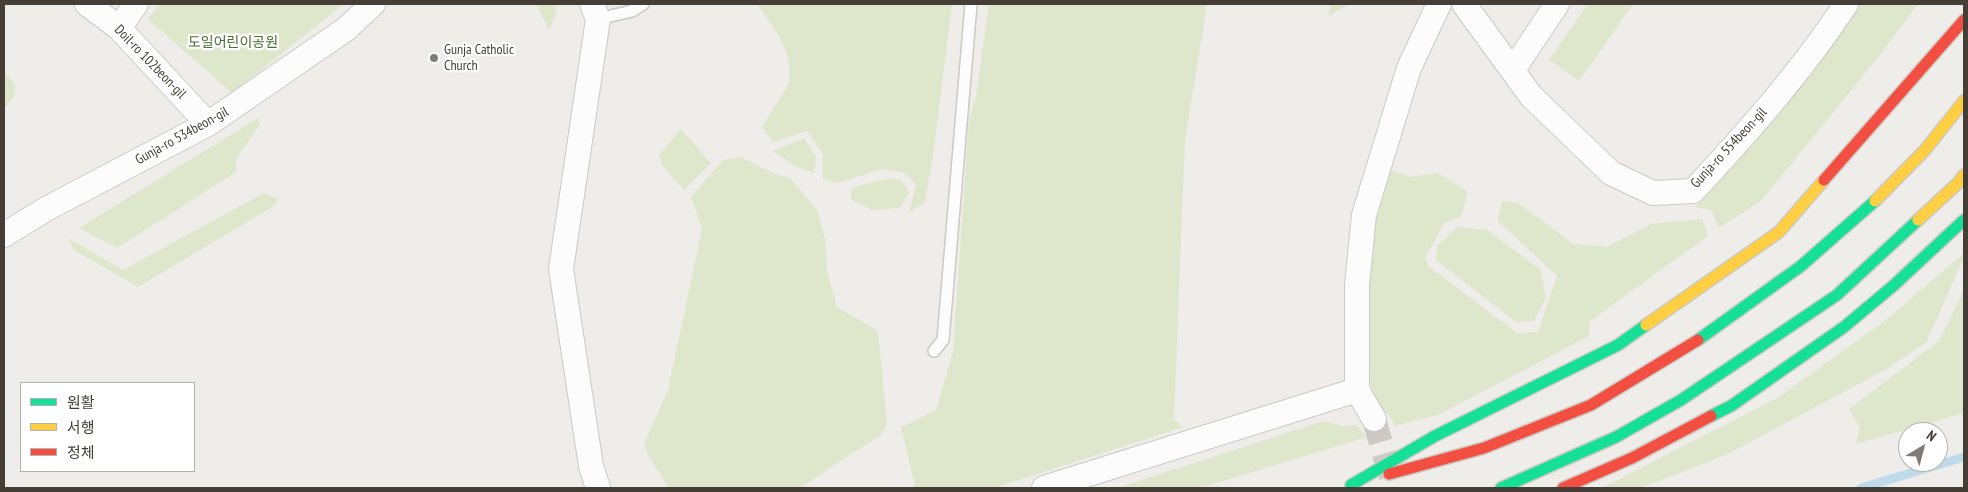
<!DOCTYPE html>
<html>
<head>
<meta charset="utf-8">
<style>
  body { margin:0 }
  #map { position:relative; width:1968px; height:492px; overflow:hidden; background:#efede9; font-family:"PT Sans Narrow","Noto Sans KR",sans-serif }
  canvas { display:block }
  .frame { position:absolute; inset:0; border:5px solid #443e37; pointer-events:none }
  .legend { position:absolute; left:20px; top:382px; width:175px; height:90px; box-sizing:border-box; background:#fff; border:1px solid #b4b2af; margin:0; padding:6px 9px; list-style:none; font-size:15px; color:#443e37 }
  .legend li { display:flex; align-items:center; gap:10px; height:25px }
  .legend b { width:25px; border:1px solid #b4b2af }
  .north { position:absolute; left:1898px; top:422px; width:50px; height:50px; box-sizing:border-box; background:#fff; border:1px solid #b4b2af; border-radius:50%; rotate:37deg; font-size:14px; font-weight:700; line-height:20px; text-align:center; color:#443e37 }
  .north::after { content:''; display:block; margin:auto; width:18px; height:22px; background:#807b75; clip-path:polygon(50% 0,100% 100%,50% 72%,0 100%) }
</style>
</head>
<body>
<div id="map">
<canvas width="1968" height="492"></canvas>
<div class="frame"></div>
<ul class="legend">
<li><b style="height:6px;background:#16e098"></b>원활</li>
<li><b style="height:6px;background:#ffcf43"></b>서행</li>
<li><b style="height:6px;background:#f24e42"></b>정체</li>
</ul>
<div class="north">N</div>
</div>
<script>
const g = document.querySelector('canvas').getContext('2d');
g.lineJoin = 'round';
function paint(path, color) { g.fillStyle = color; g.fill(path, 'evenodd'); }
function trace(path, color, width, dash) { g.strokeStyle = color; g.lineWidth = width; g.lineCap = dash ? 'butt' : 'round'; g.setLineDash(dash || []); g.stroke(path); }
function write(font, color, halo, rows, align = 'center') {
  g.font = font + ' "PT Sans Narrow","Noto Sans KR",sans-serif'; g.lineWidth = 4.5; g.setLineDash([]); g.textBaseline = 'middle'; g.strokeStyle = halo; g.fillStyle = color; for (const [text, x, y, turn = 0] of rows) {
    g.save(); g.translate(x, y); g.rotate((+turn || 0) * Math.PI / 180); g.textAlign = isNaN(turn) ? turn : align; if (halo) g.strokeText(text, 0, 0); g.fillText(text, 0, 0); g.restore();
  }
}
paint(new Path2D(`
  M160 4H344L232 93 148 19Z
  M536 4H557L555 16 549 30Z
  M757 4H952L933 155 925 202 909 213 916 184 905 173 883 169 837 183 823 179V154L807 131 773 142 762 127C767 118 788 89 789 80 793 50 773 27 757 4Z
  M989 4H1207L1185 139 1174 420 1183 427 994 488H910L915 485 901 427 936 410 953 352 969 119 976 97Z
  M1331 4H1350L1328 16Z
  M1588 4H1633L1579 81 1549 60Z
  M1861 4H1918L1879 56 1761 201 1719 228 1711 210 1695 207 1813 73Z
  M4 73 15 84 14 97 4 108Z
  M258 118 260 124 236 159V172L117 248 79 228Z
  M681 129 711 163 684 190 663 166 659 155Z
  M804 138 816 157 814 173 795 166 773 151Z
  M741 157 773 173 791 179 817 210 825 239 827 271 837 307 878 331 887 423 881 435 799 488H669L649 457 644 444 668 390 702 229 691 197 723 160Z
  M1392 170 1410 177 1438 173 1468 192 1461 217 1444 223 1425 258 1428 266 1517 333 1538 332 1557 276 1497 220 1503 201 1518 203 1574 244 1607 247 1651 224 1702 219 1708 236 1589 322V336L1438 415 1395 426 1388 413H1383L1371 389 1367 291 1377 202Z
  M891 178 902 181 909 193 900 208 872 210 850 199 853 187Z
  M264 193 278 199 274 206 138 287 74 250 68 238 123 270Z
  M1457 227 1487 230 1540 269 1546 298 1534 321 1516 322 1436 260 1437 246Z
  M1964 253V257L1926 343 1885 370 1726 455 1641 488H1602L1779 397 1882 323Z
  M1964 290V413L1856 444 1860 428 1849 409 1939 341Z
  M1324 421 1343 426 1356 425 1367 437 1200 488H1117Z`), '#dee6cc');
trace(new Path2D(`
  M1861 488 1964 457`), '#bfdae8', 9);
trace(new Path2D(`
  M1374 419 1394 488`), '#cdcac5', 24, [24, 12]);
const lane = new Path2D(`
  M598 19 632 11 643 4
  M934 351 943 340 971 4`);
const street = new Path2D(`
  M87 4 119 28 208 124
  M592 4 598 19 561 269 591 466 598 488
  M1464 4 1531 96 1611 173 1653 193 1693 191C1748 132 1802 71 1846 4
  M119 28 136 4
  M1513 70 1557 4
  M4 235 46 209 208 124 346 29 373 4
  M1374 419 1357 390V285L1364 215 1409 68 1439 4
  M1044 488 1357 390`);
const fast = new Path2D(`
  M1698 340 1801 266 1875 201
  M1711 416 1731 406 1844 327 1893 286 1964 220
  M1351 485 1435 436 1618 345 1646 325
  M1501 488 1616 437 1681 400 1837 295 1918 220`);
const slow = new Path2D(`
  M1875 201 1925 150 1964 101
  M1918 220 1958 183 1964 175
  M1646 325 1779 232 1824 180`);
const jam = new Path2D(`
  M1824 180 1964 20
  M1389 474 1484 448 1591 405 1698 340
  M1563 488 1632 458 1711 416`);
trace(lane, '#cbc9c6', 14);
trace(street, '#cbc9c6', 26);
trace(fast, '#cdc9c1', 14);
trace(slow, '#cdc9c1', 14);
trace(jam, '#cdc9c1', 14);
trace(lane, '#fdfcfc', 11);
trace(street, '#fdfcfc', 24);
trace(fast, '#16e098', 11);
trace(slow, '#ffcf43', 11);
trace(jam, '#f24e42', 11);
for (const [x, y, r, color] of [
  [434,58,5,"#807b75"]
]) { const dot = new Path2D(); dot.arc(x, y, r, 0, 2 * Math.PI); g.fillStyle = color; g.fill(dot); trace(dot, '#fff', 2); }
write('14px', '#4c6e31', '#fff', [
  ["도일어린이공원",233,43]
]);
write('14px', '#443e37', '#fff', [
  ["Gunja Catholic",444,50],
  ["Church",444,66]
], 'left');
write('14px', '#443e37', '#fff', [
  ["Doil-ro 102beon-gil",150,62,46],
  ["Gunja-ro 534beon-gil",182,136,-29],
  ["Gunja-ro 554beon-gil",1729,148,-47]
]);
</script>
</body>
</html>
